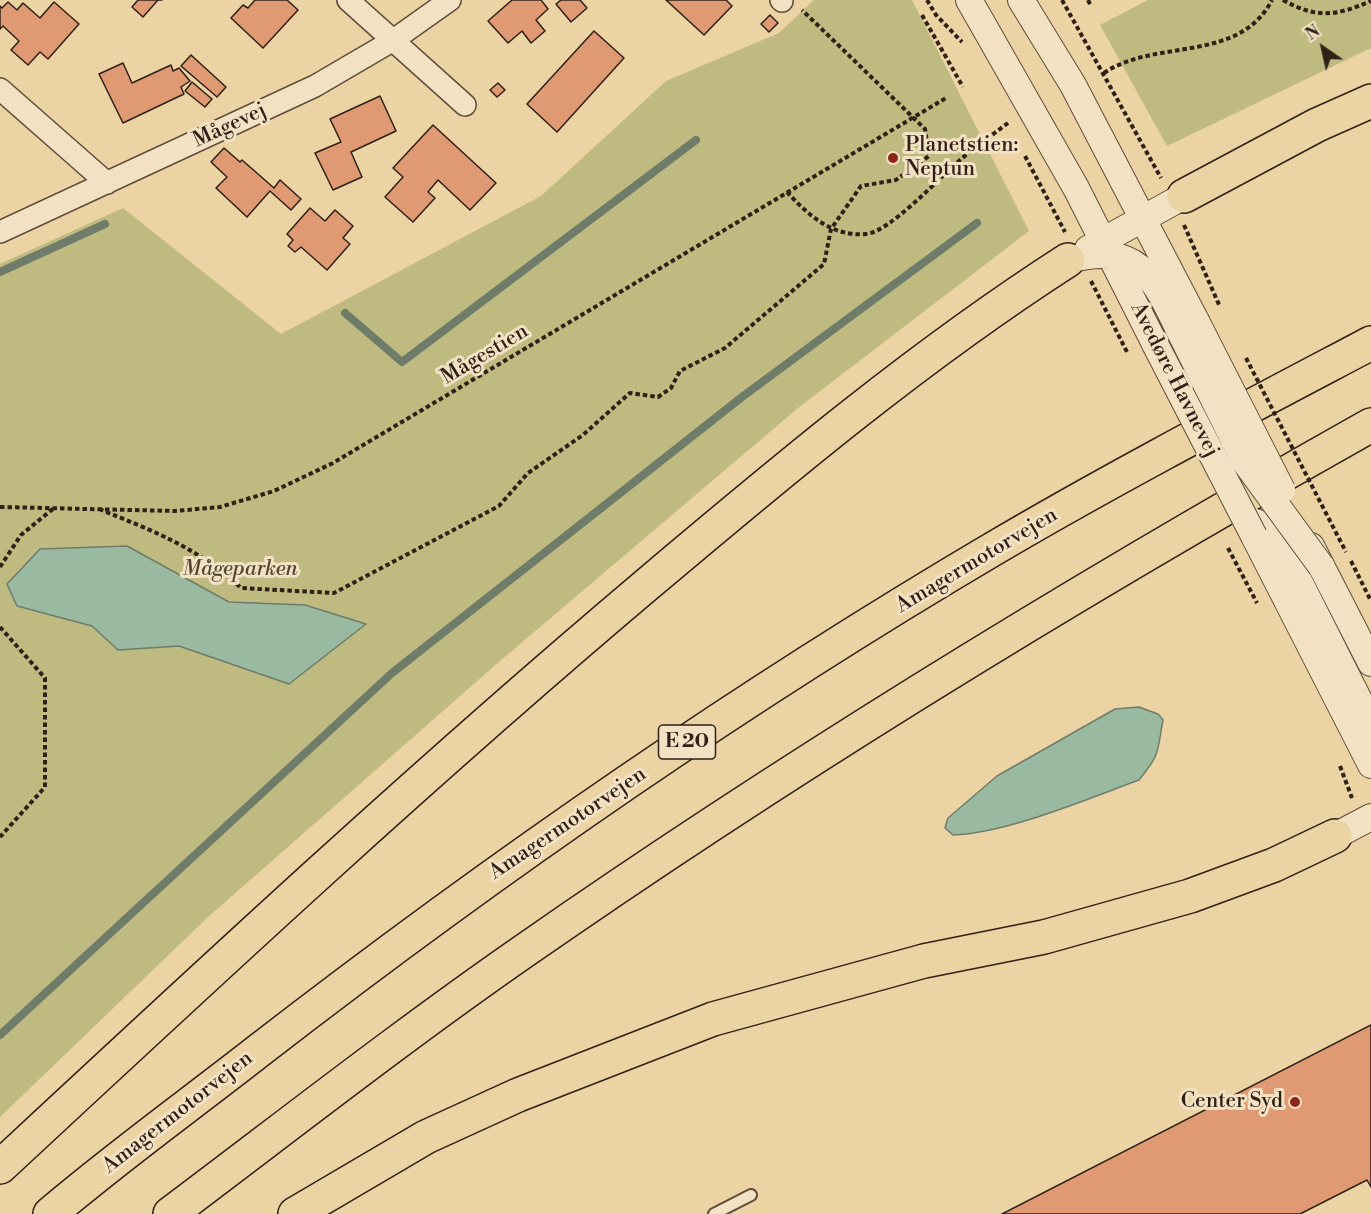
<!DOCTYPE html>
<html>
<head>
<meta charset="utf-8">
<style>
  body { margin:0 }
  #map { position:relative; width:1371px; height:1214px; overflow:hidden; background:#ebd3a3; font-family:"Libre Bodoni",serif }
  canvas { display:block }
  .north { position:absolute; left:1293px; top:18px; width:60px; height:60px; -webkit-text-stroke:4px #f2e2c3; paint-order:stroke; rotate:326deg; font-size:16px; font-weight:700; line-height:24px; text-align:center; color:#2f2018 }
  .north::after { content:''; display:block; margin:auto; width:21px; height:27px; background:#2f2018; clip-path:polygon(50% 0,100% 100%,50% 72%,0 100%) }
</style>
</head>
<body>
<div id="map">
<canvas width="1371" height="1214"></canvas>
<div class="north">N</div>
</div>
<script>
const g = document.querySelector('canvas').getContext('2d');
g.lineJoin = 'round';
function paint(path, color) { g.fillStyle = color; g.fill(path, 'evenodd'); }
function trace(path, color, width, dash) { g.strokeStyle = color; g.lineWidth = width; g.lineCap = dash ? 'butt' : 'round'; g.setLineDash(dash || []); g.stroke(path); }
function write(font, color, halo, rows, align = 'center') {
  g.font = font + ' "Libre Bodoni",serif'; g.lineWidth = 6; g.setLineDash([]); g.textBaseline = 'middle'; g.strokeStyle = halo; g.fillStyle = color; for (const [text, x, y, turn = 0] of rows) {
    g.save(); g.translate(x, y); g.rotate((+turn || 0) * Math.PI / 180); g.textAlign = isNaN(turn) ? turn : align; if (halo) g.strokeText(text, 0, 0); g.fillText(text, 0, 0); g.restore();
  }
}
paint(new Path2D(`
  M814 0H912L1029 231 798 408 500 661 208 917 0 1117V264L123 208 281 334 541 196 666 81 779 33Z
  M1148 0H1371V48L1167 146 1100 25Z`), '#bfba80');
const water = new Path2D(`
  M127 546 229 602 305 605 366 624 289 684 179 646 118 650 92 626 17 606 7 584 40 549Z
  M1139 707 1158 714 1163 720C1157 752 1161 753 1139 780 1087 799 1007 833 953 835L945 828 948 818 997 776 1115 709Z`);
paint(water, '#99b9a1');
trace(water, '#6f7c6a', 1.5);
trace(new Path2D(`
  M0 272 105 224
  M345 313 402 362 696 140
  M0 1035 392 673 742 397 977 223`), '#6f7c6a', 8);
const building = new Path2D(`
  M138 0H162H158L143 17 132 7Z
  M255 0H287L298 10 263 48 231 18 243 5 248 8Z
  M512 0H541L548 9 536 20 545 31 531 43 522 31 508 43 488 21Z
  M561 0H580L587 8 571 22 556 4Z
  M666 0H726L732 6 704 35Z
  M8 2 17 10 23 3 40 18 54 2 79 24 48 59 40 52 28 65 11 50 19 41 3 26 0 29V6L2 8Z
  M770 15 778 23 769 32 761 24Z
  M594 31 624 58 557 132 527 104Z
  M191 55 226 87 217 97 181 66Z
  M123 63 132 83 171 65 173 71 179 68 190 81 181 87 184 94 123 123 99 74Z
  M192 82 212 99 205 107 185 91Z
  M498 83 505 90 497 97 490 90Z
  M380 96 396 131 351 152 362 177 333 190 315 153 341 142 330 119Z
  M433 125 496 183 470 210 438 180 428 192 435 198 413 222 385 197 403 177 393 168Z
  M224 148 240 162 242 160 274 188 280 180 301 199 291 210 270 191 247 217 216 188 227 177 211 162Z
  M310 208 325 221 335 210 353 226 343 238 350 244 327 270 301 247 295 252 288 246 293 240 287 234Z
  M1371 1025V1187L1367 1180 1300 1214H1002Z`);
paint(building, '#df9973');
trace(building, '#2f2018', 1.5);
const service = new Path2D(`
  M714 1214 751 1195`);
const minor = new Path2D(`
  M348 0 465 105
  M781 0 782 1
  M0 89 107 183
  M0 232 315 86 392 41 450 0`);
const tertiary = new Path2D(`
  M969 0 1076 188 1155 344
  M1021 0 1073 85 1196 321
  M1088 249 1184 196
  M1068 260C1137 242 1152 274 1179 330
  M1256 522 1271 533 1298 579 1371 724
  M1254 536 1371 765
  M1311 546 1371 663
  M1335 836 1371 817`);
const motorway = new Path2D(`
  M1184 196 1317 125 1371 101
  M0 1167C213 969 427 770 650 582 784 469 920 355 1068 260
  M50 1214C117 1157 188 1106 257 1052 492 870 737 700 993 549 1117 476 1244 410 1371 343
  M170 1214C287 1126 403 1035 524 951 797 761 1081 588 1371 425
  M295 1214 426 1137 518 1095 713 1019 924 961 1044 937 1190 896 1274 865 1335 836`);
trace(service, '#5e4d3b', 14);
trace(minor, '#5e4d3b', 24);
trace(tertiary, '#5e4d3b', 28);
trace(motorway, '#2f2018', 36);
trace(new Path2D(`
  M927 0 936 15 962 42
  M1062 0 1161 178
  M1088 0 1091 6
  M1283 0C1317 19 1336 16 1371 1
  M922 15 963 87
  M1104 73C1155 38 1239 64 1272 0
  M1025 156 1065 232
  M787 192C808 215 832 237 866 234 890 232 940 177 960 160 975 147 992 135 1008 123
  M1184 225 1220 307
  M1091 281 1128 354
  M0 507 175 511 220 507 274 491 333 463 946 98
  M99 509C153 531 197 547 241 588L334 593 499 506 528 473 583 435 630 393 658 397 671 388 680 371 725 348 824 264 831 229 861 186 896 180 929 156 925 129 802 10
  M1351 561 1371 601
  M0 567 21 535 54 508
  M0 627 45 678V787L0 837
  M1340 766 1352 798`), '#2f2018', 4, [4.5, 3]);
trace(service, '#f2e2c3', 10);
trace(minor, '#f2e2c3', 21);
trace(tertiary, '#f2e2c3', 26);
trace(motorway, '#ebd3a3', 33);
const tertiaryBridge = new Path2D(`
  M1196 321 1282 490
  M1179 330 1245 462 1321 566
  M1155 344 1254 536`);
trace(tertiaryBridge, '#5e4d3b', 28, []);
trace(new Path2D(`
  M1246 358 1346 552
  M1228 548 1257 603`), '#2f2018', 4, [4.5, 3]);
trace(tertiaryBridge, '#f2e2c3', 26);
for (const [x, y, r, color] of [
  [893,158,6,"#8f2418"],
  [1295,1102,6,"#8f2418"]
]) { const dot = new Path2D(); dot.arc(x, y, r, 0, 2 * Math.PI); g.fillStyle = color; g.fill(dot); trace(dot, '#f2e2c3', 2); }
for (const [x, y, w] of [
  [687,742,57]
]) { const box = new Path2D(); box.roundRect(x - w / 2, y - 17, w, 34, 4.5); g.fillStyle = '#f2e2c3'; g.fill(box); trace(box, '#2f2018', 1.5); }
write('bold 20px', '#2f2018', null, [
  ["E 20",687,742]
]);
write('21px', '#2f2018', '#f2e2c3', [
  ["Mågevej",230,126,-25],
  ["Mågestien",485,355,-31],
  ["Avedøre Havnevej",1174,380,63],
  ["Amagermotorvejen",977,561,-31],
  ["Amagermotorvejen",568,824,-34],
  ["Amagermotorvejen",178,1113,-38]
]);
write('21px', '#2f2018', '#f2e2c3', [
  ["Planetstien:",905,146],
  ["Neptun",905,170],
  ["Center Syd",1283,1102,"right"]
], 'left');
write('italic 21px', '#534632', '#f2e2c3', [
  ["Mågeparken",240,570]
]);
</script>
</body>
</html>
